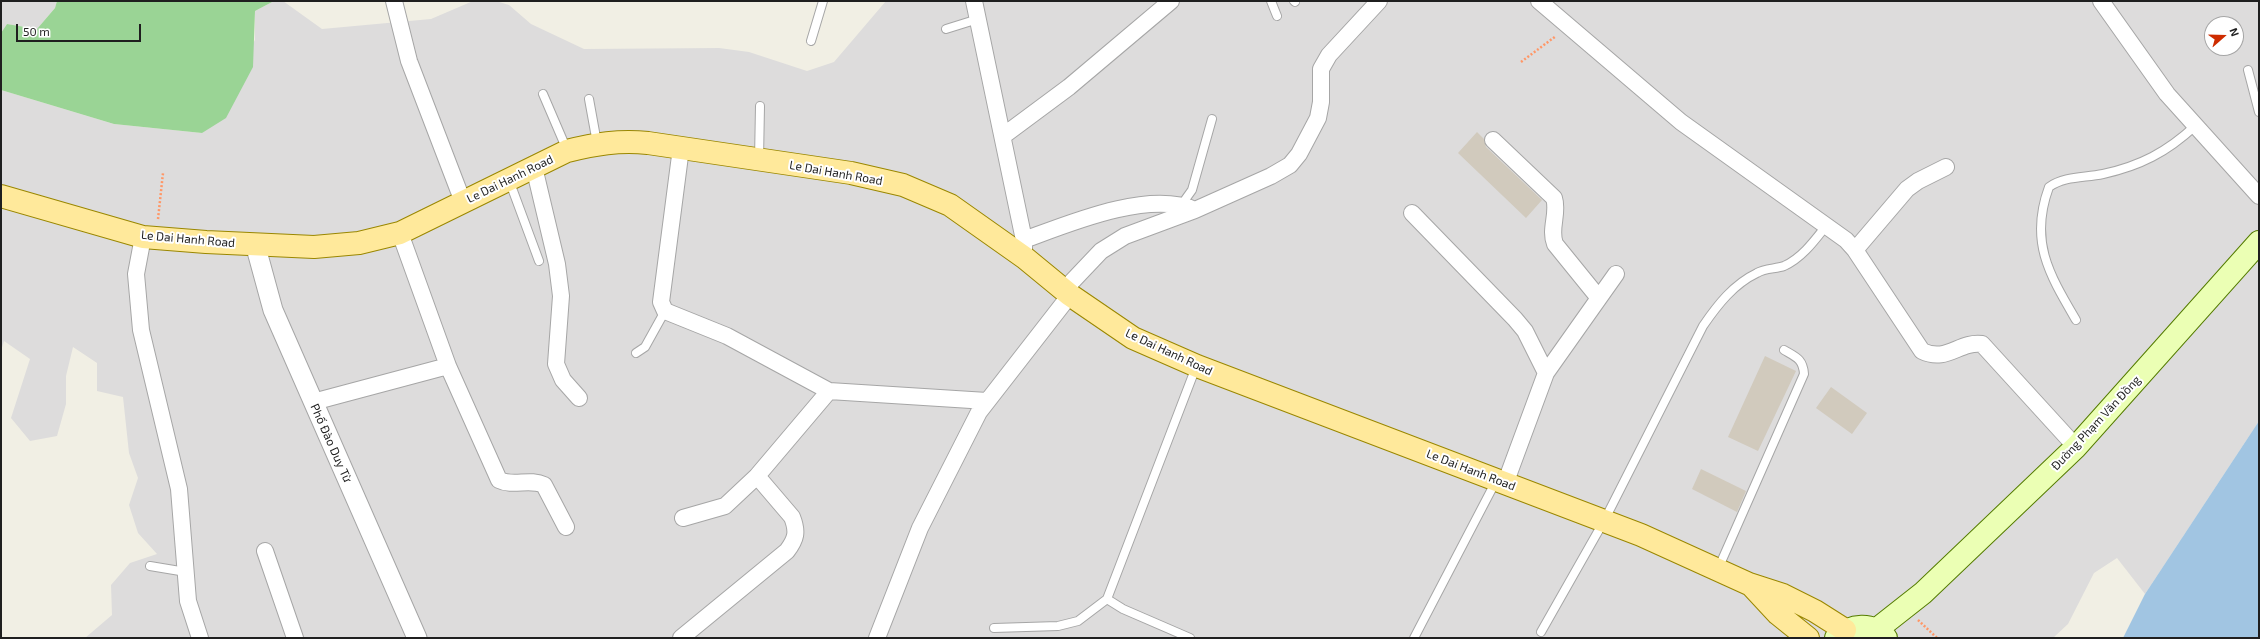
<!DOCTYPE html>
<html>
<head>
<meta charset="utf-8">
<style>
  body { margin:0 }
  #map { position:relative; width:2260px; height:639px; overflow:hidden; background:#f1efe4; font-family:"Exo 2",sans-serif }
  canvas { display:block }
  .frame { position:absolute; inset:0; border:2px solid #1f1f1f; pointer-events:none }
  .north { position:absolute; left:2204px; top:16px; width:40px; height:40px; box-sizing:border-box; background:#fff; border:1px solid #a5a5a5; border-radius:50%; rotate:70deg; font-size:11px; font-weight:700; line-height:16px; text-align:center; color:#1f1f1f }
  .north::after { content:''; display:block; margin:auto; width:14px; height:18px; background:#ce2c00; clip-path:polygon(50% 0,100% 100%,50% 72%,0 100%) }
  .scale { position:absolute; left:16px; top:24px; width:125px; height:18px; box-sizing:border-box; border:2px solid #1f1f1f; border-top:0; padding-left:5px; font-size:12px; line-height:14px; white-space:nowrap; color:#1f1f1f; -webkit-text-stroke:3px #fff; paint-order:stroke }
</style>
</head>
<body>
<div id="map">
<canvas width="2260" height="639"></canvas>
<div class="frame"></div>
<div class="north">N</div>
<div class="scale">50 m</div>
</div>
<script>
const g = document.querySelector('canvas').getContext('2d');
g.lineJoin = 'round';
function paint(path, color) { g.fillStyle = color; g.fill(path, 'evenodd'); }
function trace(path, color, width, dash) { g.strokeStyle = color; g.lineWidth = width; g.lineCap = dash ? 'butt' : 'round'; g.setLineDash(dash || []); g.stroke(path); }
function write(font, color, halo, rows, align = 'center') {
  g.font = font + ' "Exo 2",sans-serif'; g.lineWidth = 4; g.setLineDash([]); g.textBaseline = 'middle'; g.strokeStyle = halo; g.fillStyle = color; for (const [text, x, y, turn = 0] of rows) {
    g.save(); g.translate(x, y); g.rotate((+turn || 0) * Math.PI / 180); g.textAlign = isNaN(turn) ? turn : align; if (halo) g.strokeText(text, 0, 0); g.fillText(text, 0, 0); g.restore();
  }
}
paint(new Path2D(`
  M1 1H57L55 8 37 29 7 24 1 33Z
  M274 1H283L322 29 431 19 473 1H496L509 5 531 24 584 49 719 48 749 52 807 71 834 62 886 1H2259V421L2145 594 2117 558 2094 573 2068 624 2053 638H85L112 615 111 585 130 563 157 554 138 533 129 505 138 478 129 453 123 397 97 391V363L73 347 66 376V404L57 436 30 441 11 418 30 359 4 341 1 351V90L114 124 202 133 255 40V11ZM2212 24H2236V48H2212Z`), '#dddcdc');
paint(new Path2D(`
  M57 1H274L255 11 253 67 226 118 202 133 114 124 1 90V33L7 24 37 29 55 8Z`), '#9ad495');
paint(new Path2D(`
  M2259 421V638H2123L2145 594Z`), '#a1c5e2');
paint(new Path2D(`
  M1477 132 1484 139 1486 147 1542 200 1526 218 1458 153Z
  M1765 356 1796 371 1758 451 1728 437Z
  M1831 387 1867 413 1852 434 1816 408Z
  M1701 469 1746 491 1737 512 1692 489Z`), '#d1cabd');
const service = new Path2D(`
  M1271 1 1277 16
  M1294 1 1295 2
  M946 29 978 19
  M811 41 823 1
  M2248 70 2259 112
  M543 94 567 150
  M589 99 597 143
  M759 159 760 106
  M509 180 539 261
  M1182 204 1192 190 1212 119
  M2076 320C2049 274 2029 241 2049 187 2065 176 2084 178 2103 174 2140 166 2167 152 2195 126
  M636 353 645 347 665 311
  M150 566 186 572
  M1718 569 1804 374C1803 359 1796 357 1784 350
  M994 628 1058 626 1078 621 1107 599
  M1541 632 1604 521 1703 326C1718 304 1734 284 1757 273 1765 268 1776 269 1784 266 1802 258 1815 240 1826 226
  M1190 638 1123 609 1107 599 1196 367
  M1414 638 1496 481`);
const minor = new Path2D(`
  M394 1 409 61 463 202
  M974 1 1024 240V251
  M1539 1 1681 122 1846 240 1855 250 1922 351C1947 363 1959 341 1982 344L2076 447
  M2101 1 2167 94 2259 196
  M1003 136 1069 87 1171 1
  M1493 140 1554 198C1559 213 1549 229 1555 244L1598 297
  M681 148 661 302 665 311 727 336 829 391 987 401
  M534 167 557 264 561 296 556 364 563 380 579 398
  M1412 213 1515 319 1525 331 1546 373
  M400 233 448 366 499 480C513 487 530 478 544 485L566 527
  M143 237 136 274 141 330 179 489 188 601 200 638
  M1024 240C1070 223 1148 190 1195 210L1271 176 1290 165 1299 154 1318 118 1321 102V69L1329 55 1379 1
  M1855 250 1907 189 1918 181 1946 167
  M1064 290 1101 251 1125 236 1195 210
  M313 402 448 366
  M1505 484 1546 373 1616 274
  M683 518 725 506 757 476 829 391
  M265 551 295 638
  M681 638 787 551C796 539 798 532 792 517L757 476
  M877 638 920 528 979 412 1070 295`);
const tertiary = new Path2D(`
  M255 244 273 310 417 638`);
const secondary = new Path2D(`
  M1876 630 1923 593 2076 447 2259 242
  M1836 638C1851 624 1872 622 1886 638`);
const primary = new Path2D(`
  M1 196 143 237 206 242 314 247 359 243 400 233 567 151C595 144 619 140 648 143L851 173 903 185 950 205 1025 258 1070 295 1133 338 1197 366 1641 535 1749 584 1783 595 1815 611 1845 630
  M1752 586 1778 614 1808 638`);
trace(service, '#a6a6a6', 10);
trace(minor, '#a6a6a6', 18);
trace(tertiary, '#a6a6a6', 21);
trace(secondary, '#547c00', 24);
trace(primary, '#9a8700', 24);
trace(new Path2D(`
  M1521 62 1556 36
  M158 219 163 173
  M1918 620 1937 638`), '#ff9767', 2.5, [2, 2]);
trace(service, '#fff', 8);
trace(minor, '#fff', 16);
trace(tertiary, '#fff', 19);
trace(secondary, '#ebffb4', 22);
trace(primary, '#ffe99b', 22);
write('12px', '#1f1f1f', '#fff', [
  ["Le Dai Hanh Road",836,173,10],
  ["Le Dai Hanh Road",510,179,-26],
  ["Le Dai Hanh Road",188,239,5],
  ["Le Dai Hanh Road",1169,352,25],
  ["Đường Phạm Văn Đồng",2096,423,-47],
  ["Phố Đào Duy Từ",331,443,66],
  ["Le Dai Hanh Road",1471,470,21]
]);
</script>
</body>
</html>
